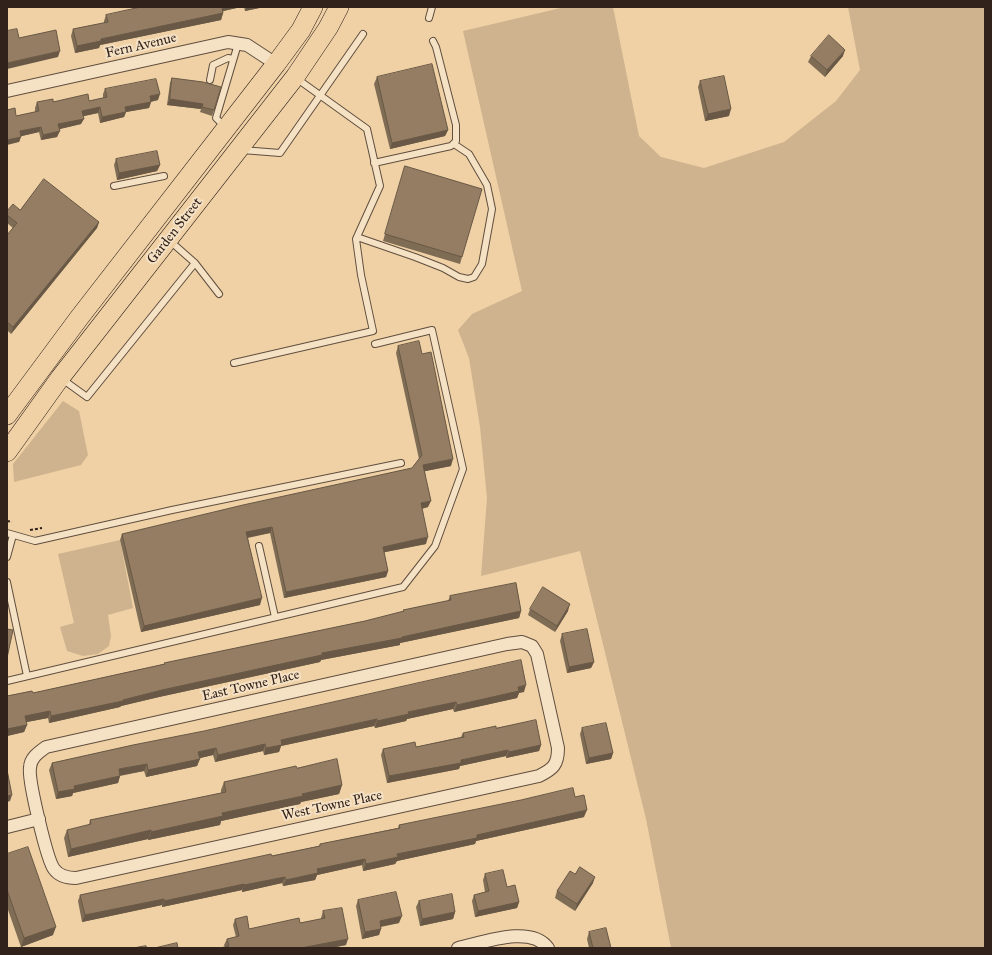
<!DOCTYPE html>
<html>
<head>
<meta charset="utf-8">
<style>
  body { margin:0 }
  #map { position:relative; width:992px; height:955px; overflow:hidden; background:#efd1a5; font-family:"IM FELL Great Primer",serif }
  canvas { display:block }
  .frame { position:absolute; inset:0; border:8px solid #31221c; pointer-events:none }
</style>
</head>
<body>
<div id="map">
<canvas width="992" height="955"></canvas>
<div class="frame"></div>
</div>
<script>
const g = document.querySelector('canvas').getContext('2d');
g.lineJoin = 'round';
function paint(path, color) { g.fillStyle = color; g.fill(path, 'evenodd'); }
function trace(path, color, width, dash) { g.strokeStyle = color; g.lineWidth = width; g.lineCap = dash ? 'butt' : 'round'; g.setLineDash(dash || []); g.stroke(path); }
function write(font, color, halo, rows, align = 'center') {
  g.font = font + ' "IM FELL Great Primer",serif'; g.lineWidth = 4; g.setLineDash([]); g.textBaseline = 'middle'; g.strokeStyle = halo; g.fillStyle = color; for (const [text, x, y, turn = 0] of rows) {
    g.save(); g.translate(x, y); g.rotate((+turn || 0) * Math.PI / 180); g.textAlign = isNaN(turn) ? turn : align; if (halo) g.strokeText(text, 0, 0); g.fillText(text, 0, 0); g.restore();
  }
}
paint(new Path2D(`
  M565 7H613L639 136 661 157 704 168 784 142 836 101 860 70 848 7H985V948H671L646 819 580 551 481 576 487 498 480 427 469 358 458 330 472 314 522 291 463 31Z
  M63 401 79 411 88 455 81 465 14 482 13 464Z
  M120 540 133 608 108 615 111 636 109 646 98 654 83 656 67 651 60 627 74 623 58 554Z`), '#cfb38e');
const service = new Path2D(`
  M429 18 432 7
  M210 80 213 65 228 58 233 59
  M225 127 216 118 238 44
  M242 150 280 153 363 34
  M374 163 451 146 456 141V125L436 47 433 41
  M114 186 164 176
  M357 237 415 257 443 268 459 277 468 279 474 277 482 264 492 209 487 185 469 154 454 144
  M170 241 195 263 219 294
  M234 363 373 331 361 275 356 239 380 186 367 129 296 78
  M62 379 87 397 195 263
  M7 533 35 541 172 510 401 463
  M259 546 275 617
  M7 557 13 535
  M7 582 27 676
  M7 681 403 587 435 546 463 469 432 330 375 344`);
const minor = new Path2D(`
  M7 91 228 42 247 45 276 64
  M522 642 532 646 537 654 558 748C558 765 553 769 539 776L76 878C67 878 59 876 54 869 47 860 28 780 30 768 30 758 39 752 46 747L507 644Z
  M7 827 39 819
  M458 948C482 943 531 924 548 948`);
const primary = new Path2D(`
  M7 415 79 318 276 64 301 30 313 7
  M7 452 60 378 295 77 328 28 339 7`);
trace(service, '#604e3e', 8);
trace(minor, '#604e3e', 14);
trace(primary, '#31221c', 20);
trace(new Path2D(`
  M7 521 12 522
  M30 530 42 528`), '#31221c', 2, [3, 2]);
trace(service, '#f5e1c4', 6);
trace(minor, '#f5e1c4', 12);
trace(primary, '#efd1a5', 19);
paint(new Path2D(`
  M241 7 223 11V13L221 20 100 45 99 48 75 53 71 36 73 29 104 23V21L106 15Z
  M244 7H264L245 11Z
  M811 56H843L825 77 808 62Z
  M377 77 448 130 445 136 390 149 374 84Z
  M172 78 214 110 212 116 200 112 201 109 167 105 170 83Z
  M700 81 729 116 705 121 698 87Z
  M105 89 158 100 151 102 149 108 126 112 124 117 100 123 98 113 83 116 81 124 59 129 57 137 41 140 39 132 21 136 19 142 16 116 35 112V108L37 102 89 101 103 98V94Z
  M116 159 160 165 157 171 117 180 114 165Z
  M405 166 462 257 460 264 383 241Z
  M20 210 99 222 97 228 11 334 7 330V235L13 228 7 223V211Z
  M398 346 422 354 451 466 425 471 428 507 422 509 426 544 384 552 388 571 386 577 284 598 270 533 248 538 260 605 141 632 120 540 122 534 412 468 419 459 396 353Z
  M516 583 521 611 519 618 400 643V645L321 660 320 662 159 697 121 706 120 707 49 723 48 718 26 722 27 725 24 732 7 736V696L32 691 33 693 164 664V663L365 621 403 612V610L448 601 450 596Z
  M530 609 568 611 555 632 528 615Z
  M562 634 594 662 591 668 567 673 560 641Z
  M524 692 519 693 517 698 454 712 453 709 407 719 406 721 375 728 374 726 281 746 279 752 264 755 263 751 215 762 213 755 200 758 197 766 146 777 144 771 120 776 118 783 73 793 72 796 56 799 49 770 52 763 133 745Z
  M496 728 541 745 539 751 506 758V756L460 766 459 769 387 783 381 755 383 749 416 747 461 737 463 733Z
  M582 728 613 753 611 759 586 764 580 734Z
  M297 768 342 785 339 794 301 802 300 804 221 821 220 825 148 840V839L68 857 64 838 67 830 89 825 90 820 221 793V790L224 782Z
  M575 797 584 817 476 841 475 844 397 861 395 864 363 871 362 865 317 875 315 880 283 886 282 883 242 892V890L162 907V905L82 922 78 901 80 895 319 846 320 844 398 828 399 825Z
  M7 854 53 935 21 947 7 907Z
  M485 874 507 887 519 902 517 908 475 917 472 901 474 895 485 892 483 880Z
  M575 874 593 883 575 911 555 898 557 891Z
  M358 900 399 923 381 927 379 935 362 939 356 906Z
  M419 901 455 912 453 919 420 926 416 907Z
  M323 911 346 945 331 948H220L225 947 224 945 227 939 236 937 233 925 235 919 249 929 300 923 321 919V918Z
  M589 932 611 948H589L587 939Z`), '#7f6c55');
paint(new Path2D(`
  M221 7H241L219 12Z
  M247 7H264L245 11Z
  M223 13 221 20 100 45 99 48 75 53 77 46 101 39Z
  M845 50 843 56 825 77 827 70Z
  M60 51 58 57 7 69V63Z
  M160 94 158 100 148 102 150 96Z
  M170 99 203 104 201 109 167 105Z
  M151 102 149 108 126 112 124 117 100 123 102 117 125 107Z
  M100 107 98 113 80 117 82 111Z
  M731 109 729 116 705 121 708 114Z
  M84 119 81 124 56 130 58 124Z
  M41 127 39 132 18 137 20 131Z
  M448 130 445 136 390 149 392 143Z
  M60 131 57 137 41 140 43 135Z
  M21 137 19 142 7 145V140Z
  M160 165 157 171 117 180 119 173Z
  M99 222 97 228 11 334 13 327Z
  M453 459 451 466 421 472 423 465Z
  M431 501 428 507 419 509 421 503Z
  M272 527 270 533 244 538 246 532Z
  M428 537 426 544 381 553 383 547Z
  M388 571 386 577 284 598 286 592Z
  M262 598 260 605 141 632 144 626Z
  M570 604 568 611 555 632 557 626Z
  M521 611 519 618 400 643V645L321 660 320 662 159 697 121 706 120 707 49 723 51 716 322 653Z
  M594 662 591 668 567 673 569 667Z
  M526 685 524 692 519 693 517 698 454 712 457 705 518 687Z
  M456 702 453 709 407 719 406 721 375 728 377 721 408 712Z
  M50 711 48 718 22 723 25 716Z
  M377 719 374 726 281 746 279 752 264 755 266 748 281 740Z
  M27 725 24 732 7 736V729Z
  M265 744 263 751 215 762 218 755Z
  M541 745 539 751 506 758 509 752Z
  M216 748 213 755 196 759 198 752Z
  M508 750 506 756 460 766 459 769 387 783 389 776Z
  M613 753 611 759 586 764 589 758Z
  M200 759 197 766 146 777 148 770Z
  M147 764 144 771 116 776 119 769Z
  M120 776 118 783 73 793 72 796 56 799 58 792 74 786Z
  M342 785 339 794 301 802 300 804 221 821 220 825 148 840 151 832 222 813 302 794Z
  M12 795 10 801 7 802V796Z
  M587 810 584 817 476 841 475 844 397 861 395 864 363 871 366 864 397 854 477 835Z
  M151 830 148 839 68 857 71 849Z
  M365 859 362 865 317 875 315 880 283 886 286 880 317 869Z
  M285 877 282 883 242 892 244 885Z
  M595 877 593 883 575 911 577 904Z
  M244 884 242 890 162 907 164 901Z
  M164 899 162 905 82 922 85 915Z
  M519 902 517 908 475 917 478 911Z
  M455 912 453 919 420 926 422 919Z
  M402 916 399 923 377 927 380 921Z
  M56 927 53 935 21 947 24 938Z
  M381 929 379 935 362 939 365 932Z
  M348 939 346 945 331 948H301Z`), '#685845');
const building = new Path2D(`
  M141 7H222L223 13 101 39V41L77 46 73 29 108 22 106 15Z
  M17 29 19 38 56 30 60 51 7 63V31Z
  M829 35 845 50 827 70 811 56Z
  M432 64 448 130 392 143 377 77Z
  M724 76 731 109 708 114 700 81Z
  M172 78 203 82 221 87 214 110 202 107 203 104 170 99Z
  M156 79 160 94 150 96 151 102 125 107 126 112 102 117 100 107 82 111 84 119 58 124 60 131 43 135 41 127 20 131 21 137 7 140V110L15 108 16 116 39 111 37 102 53 99V102L88 94 89 101 107 97 105 89Z
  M157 151 160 165 119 173 116 159Z
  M405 166 482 189 462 257 385 234Z
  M44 179 99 222 13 327 7 322V235L17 223 7 215V211L13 204 20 210Z
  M419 341 422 354 431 352 453 459 423 465 431 501 421 503 428 537 383 547 388 571 286 592 272 527 246 532 262 598 144 626 122 534 243 505 412 468 422 455 398 346Z
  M516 583 521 611 402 637V638L322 653V655L162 690 123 700V701L51 716 50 711 25 716 27 725 7 729V696L32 691 33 693 165 664 164 663 365 621 404 611 403 610 451 600 450 596Z
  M543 587 570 604 557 626 530 609Z
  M7 629 13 630 7 658Z
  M587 629 594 662 569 667 562 634Z
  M521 660 526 685 518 687 519 691 457 705 456 702 408 712 409 714 377 721V719L281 740 282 745 266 748 265 744 218 755 216 748 198 752 200 759 148 770 147 764 119 769 120 776 74 786 75 789 58 792 52 763 133 745 204 731Z
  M536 720 541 745 509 752 508 750 461 760V763L389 776 383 749 415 742 416 747 464 737 463 733 496 726V728Z
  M606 723 613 753 589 758 582 728Z
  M337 759 342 785 302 794 303 796 222 813 223 816 151 832V830L71 849 67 830 91 824 90 820 226 792 224 782 296 766 297 768Z
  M7 770 12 795 7 796Z
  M573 788 575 797 584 795 587 810 477 835V838L397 854 398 857 366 864 365 859 317 869 318 873 286 880 285 877 244 885V884L164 901V899L85 915 80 895 271 854 272 856 320 846V844L400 828 399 825 521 800Z
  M28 847 56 927 24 938 7 890V854Z
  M580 867 595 877 577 904 557 891 570 871 575 874Z
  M503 870 507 887 515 885 519 902 478 911 474 895 489 891 485 874Z
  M396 892 402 916 380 921 381 929 365 932 358 900Z
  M452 894 455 912 422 919 419 901Z
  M342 908 348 939 301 948H220L229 946 227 939 239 936 235 919 247 916 249 929 299 918 300 923 325 918 323 911Z
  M606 928 611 948H593L589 932Z
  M177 943 178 948H155Z
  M146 946 147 948H134Z`);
paint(building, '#947d63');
trace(building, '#685845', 1);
write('14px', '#31221c', '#f5e1c4', [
  ["Fern Avenue",141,46,-13],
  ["Garden Street",175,231,-52],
  ["East Towne Place",251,686,-13],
  ["West Towne Place",332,806,-12]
]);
</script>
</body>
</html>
